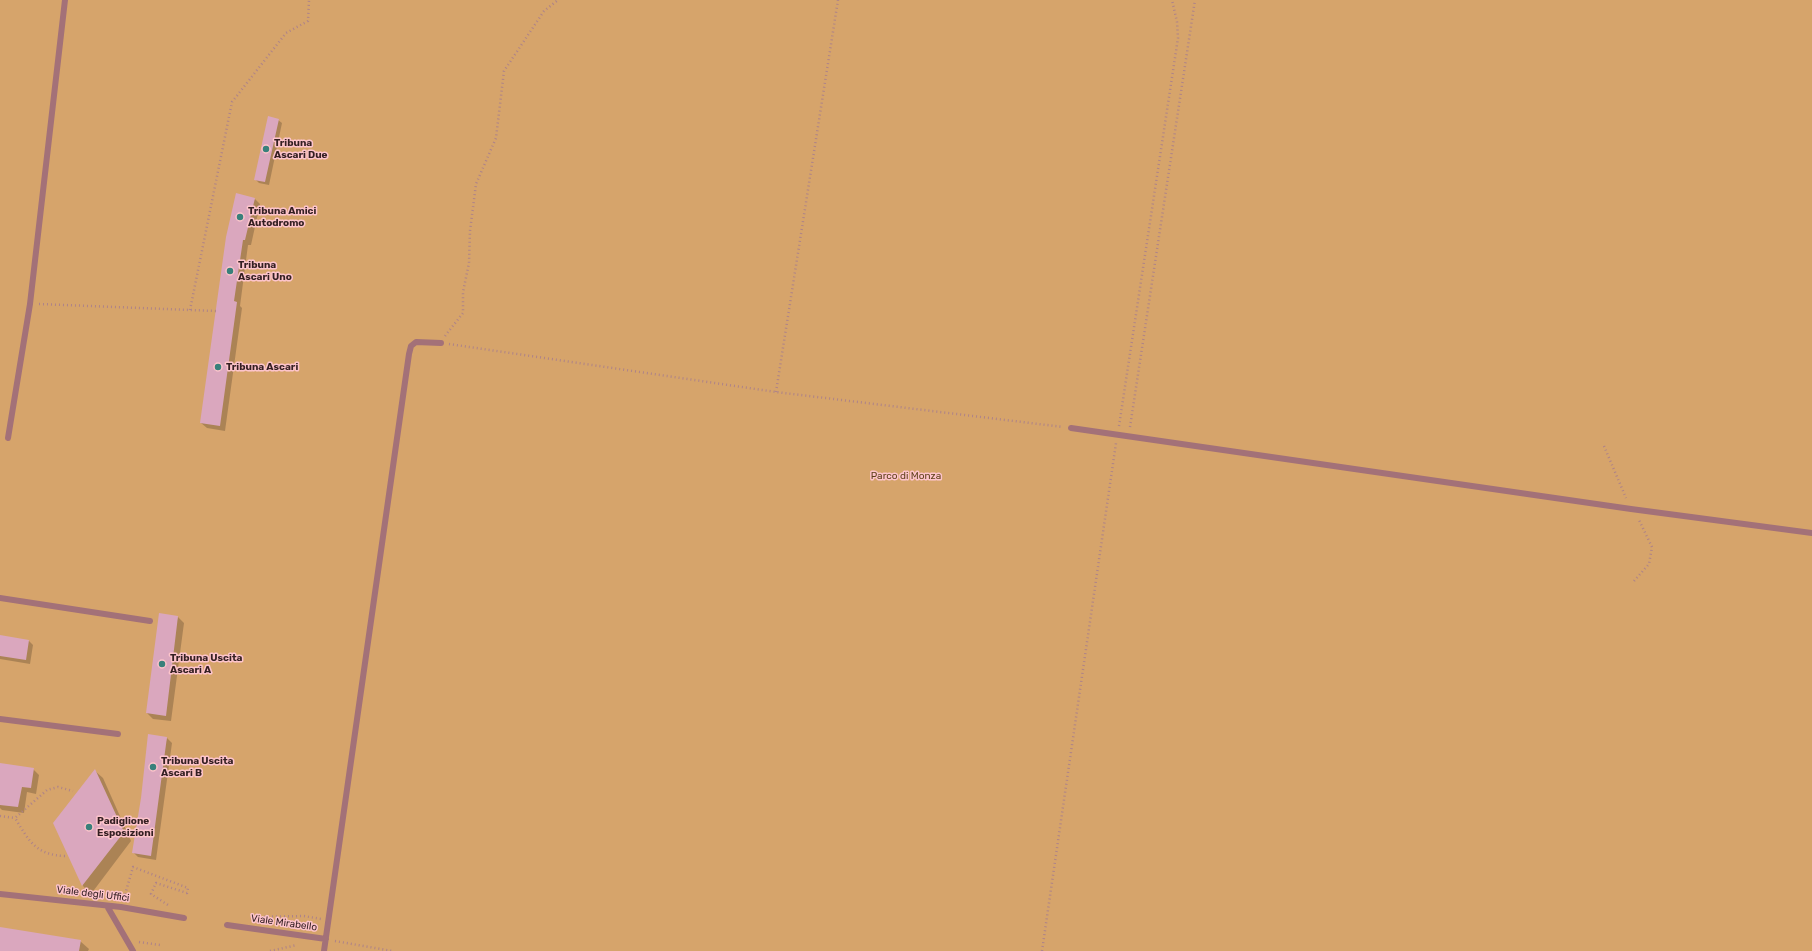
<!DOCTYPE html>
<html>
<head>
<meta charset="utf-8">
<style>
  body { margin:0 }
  canvas { display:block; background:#fdc4cb }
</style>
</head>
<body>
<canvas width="1812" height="951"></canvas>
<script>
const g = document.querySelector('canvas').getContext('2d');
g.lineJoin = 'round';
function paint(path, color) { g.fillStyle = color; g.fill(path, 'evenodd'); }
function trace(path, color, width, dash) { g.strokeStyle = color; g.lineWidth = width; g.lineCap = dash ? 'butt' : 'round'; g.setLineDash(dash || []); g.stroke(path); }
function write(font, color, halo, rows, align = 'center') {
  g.font = font + ' Rubik,sans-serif'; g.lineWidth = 3; g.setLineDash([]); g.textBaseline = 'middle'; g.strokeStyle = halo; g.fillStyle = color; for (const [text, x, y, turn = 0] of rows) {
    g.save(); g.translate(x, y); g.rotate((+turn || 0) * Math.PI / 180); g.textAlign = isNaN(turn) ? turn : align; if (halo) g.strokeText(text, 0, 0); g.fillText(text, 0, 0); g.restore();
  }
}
paint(new Path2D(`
  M0 0H1812V951H0Z`), '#d6a46b');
paint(new Path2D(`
  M278 120 282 123 269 185 259 183 255 179Z
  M255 199 260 204 251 245H248L240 306 242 308 225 431 207 428 201 423 227 237Z
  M178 617 184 623 171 721 153 719 147 713Z
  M0 636 29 641 33 645 30 664 0 659Z
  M167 738 172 743 156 860 138 857 133 852Z
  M0 764 33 769 39 775 36 794 27 792 24 813 2 810 0 808Z
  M95 771 103 778 131 841 91 894 83 886 54 823Z
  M0 928 80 941 89 949 88 951H0Z`), '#0003');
paint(new Path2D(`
  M268 116 279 119 265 182 254 180Z
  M236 193 255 198 245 240H243L234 301 237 302 220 426 200 423 226 237Z
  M159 613 178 616 166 716 146 713Z
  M0 635 29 640 26 660 0 656Z
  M148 734 167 737 151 856 132 853 141 798Z
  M0 763 34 768 31 788 22 787 18 807 0 805Z
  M95 769 124 832 82 886 53 823Z
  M0 927 81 940 79 951H0Z`), '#daa7be');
trace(new Path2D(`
  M39 304 216 311
  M190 310 232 102 286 33 308 21 309 0
  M445 336 463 313V292L469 263 470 231 476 184 496 138 504 71 544 11 558 0
  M449 344 776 392 1063 427
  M776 392 838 0
  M1119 426 1178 38 1177 22 1172 0
  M1130 427 1195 0
  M1604 446 1626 498
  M1634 581 1649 564 1652 547 1639 520
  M0 816 15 818
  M65 856C36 855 29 841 15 818L47 790 58 787 73 791
  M124 898 133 867 188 888 187 893 156 883 151 894 168 905
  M252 917 304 916 321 919
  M335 941 392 951
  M139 942 160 945
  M270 951 297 945
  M1042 951 1116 443`), '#ae8389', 2.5, [1, 3]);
trace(new Path2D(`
  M1071 428 1631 509 1812 533
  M8 438 30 304 65 0
  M0 598 150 621
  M0 719 118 734
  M0 894 121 907 184 918
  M107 906 133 951
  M227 925 326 939
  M324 951 409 354 411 346 416 342 441 343`), '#a37178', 6);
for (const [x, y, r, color] of [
  [266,149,4,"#38807b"],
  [240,217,4,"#38807b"],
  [230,271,4,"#38807b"],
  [218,367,4,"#38807b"],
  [162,664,4,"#38807b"],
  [153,767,4,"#38807b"],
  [89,827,4,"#38807b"]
]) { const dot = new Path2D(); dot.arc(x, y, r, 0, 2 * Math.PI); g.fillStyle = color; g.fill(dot); trace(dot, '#fdc4cb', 1.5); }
write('bold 10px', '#341f22', '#fdc4cb', [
  ["Tribuna",274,143],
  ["Ascari Due",274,155],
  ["Tribuna Amici",248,211],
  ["Autodromo",248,223],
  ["Tribuna",238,265],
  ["Ascari Uno",238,277],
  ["Tribuna Ascari",226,367],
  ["Tribuna Uscita",170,658],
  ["Ascari A",170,670],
  ["Tribuna Uscita",161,761],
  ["Ascari B",161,773],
  ["Padiglione",97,821],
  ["Esposizioni",97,833]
], 'left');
write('10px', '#5e3f19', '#fdc4cb', [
  ["Parco di Monza",906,476]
]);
write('10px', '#341f22', '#fdc4cb', [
  ["Viale degli Uffici",93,894,7],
  ["Viale Mirabello",284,923,8]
]);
</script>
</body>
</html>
